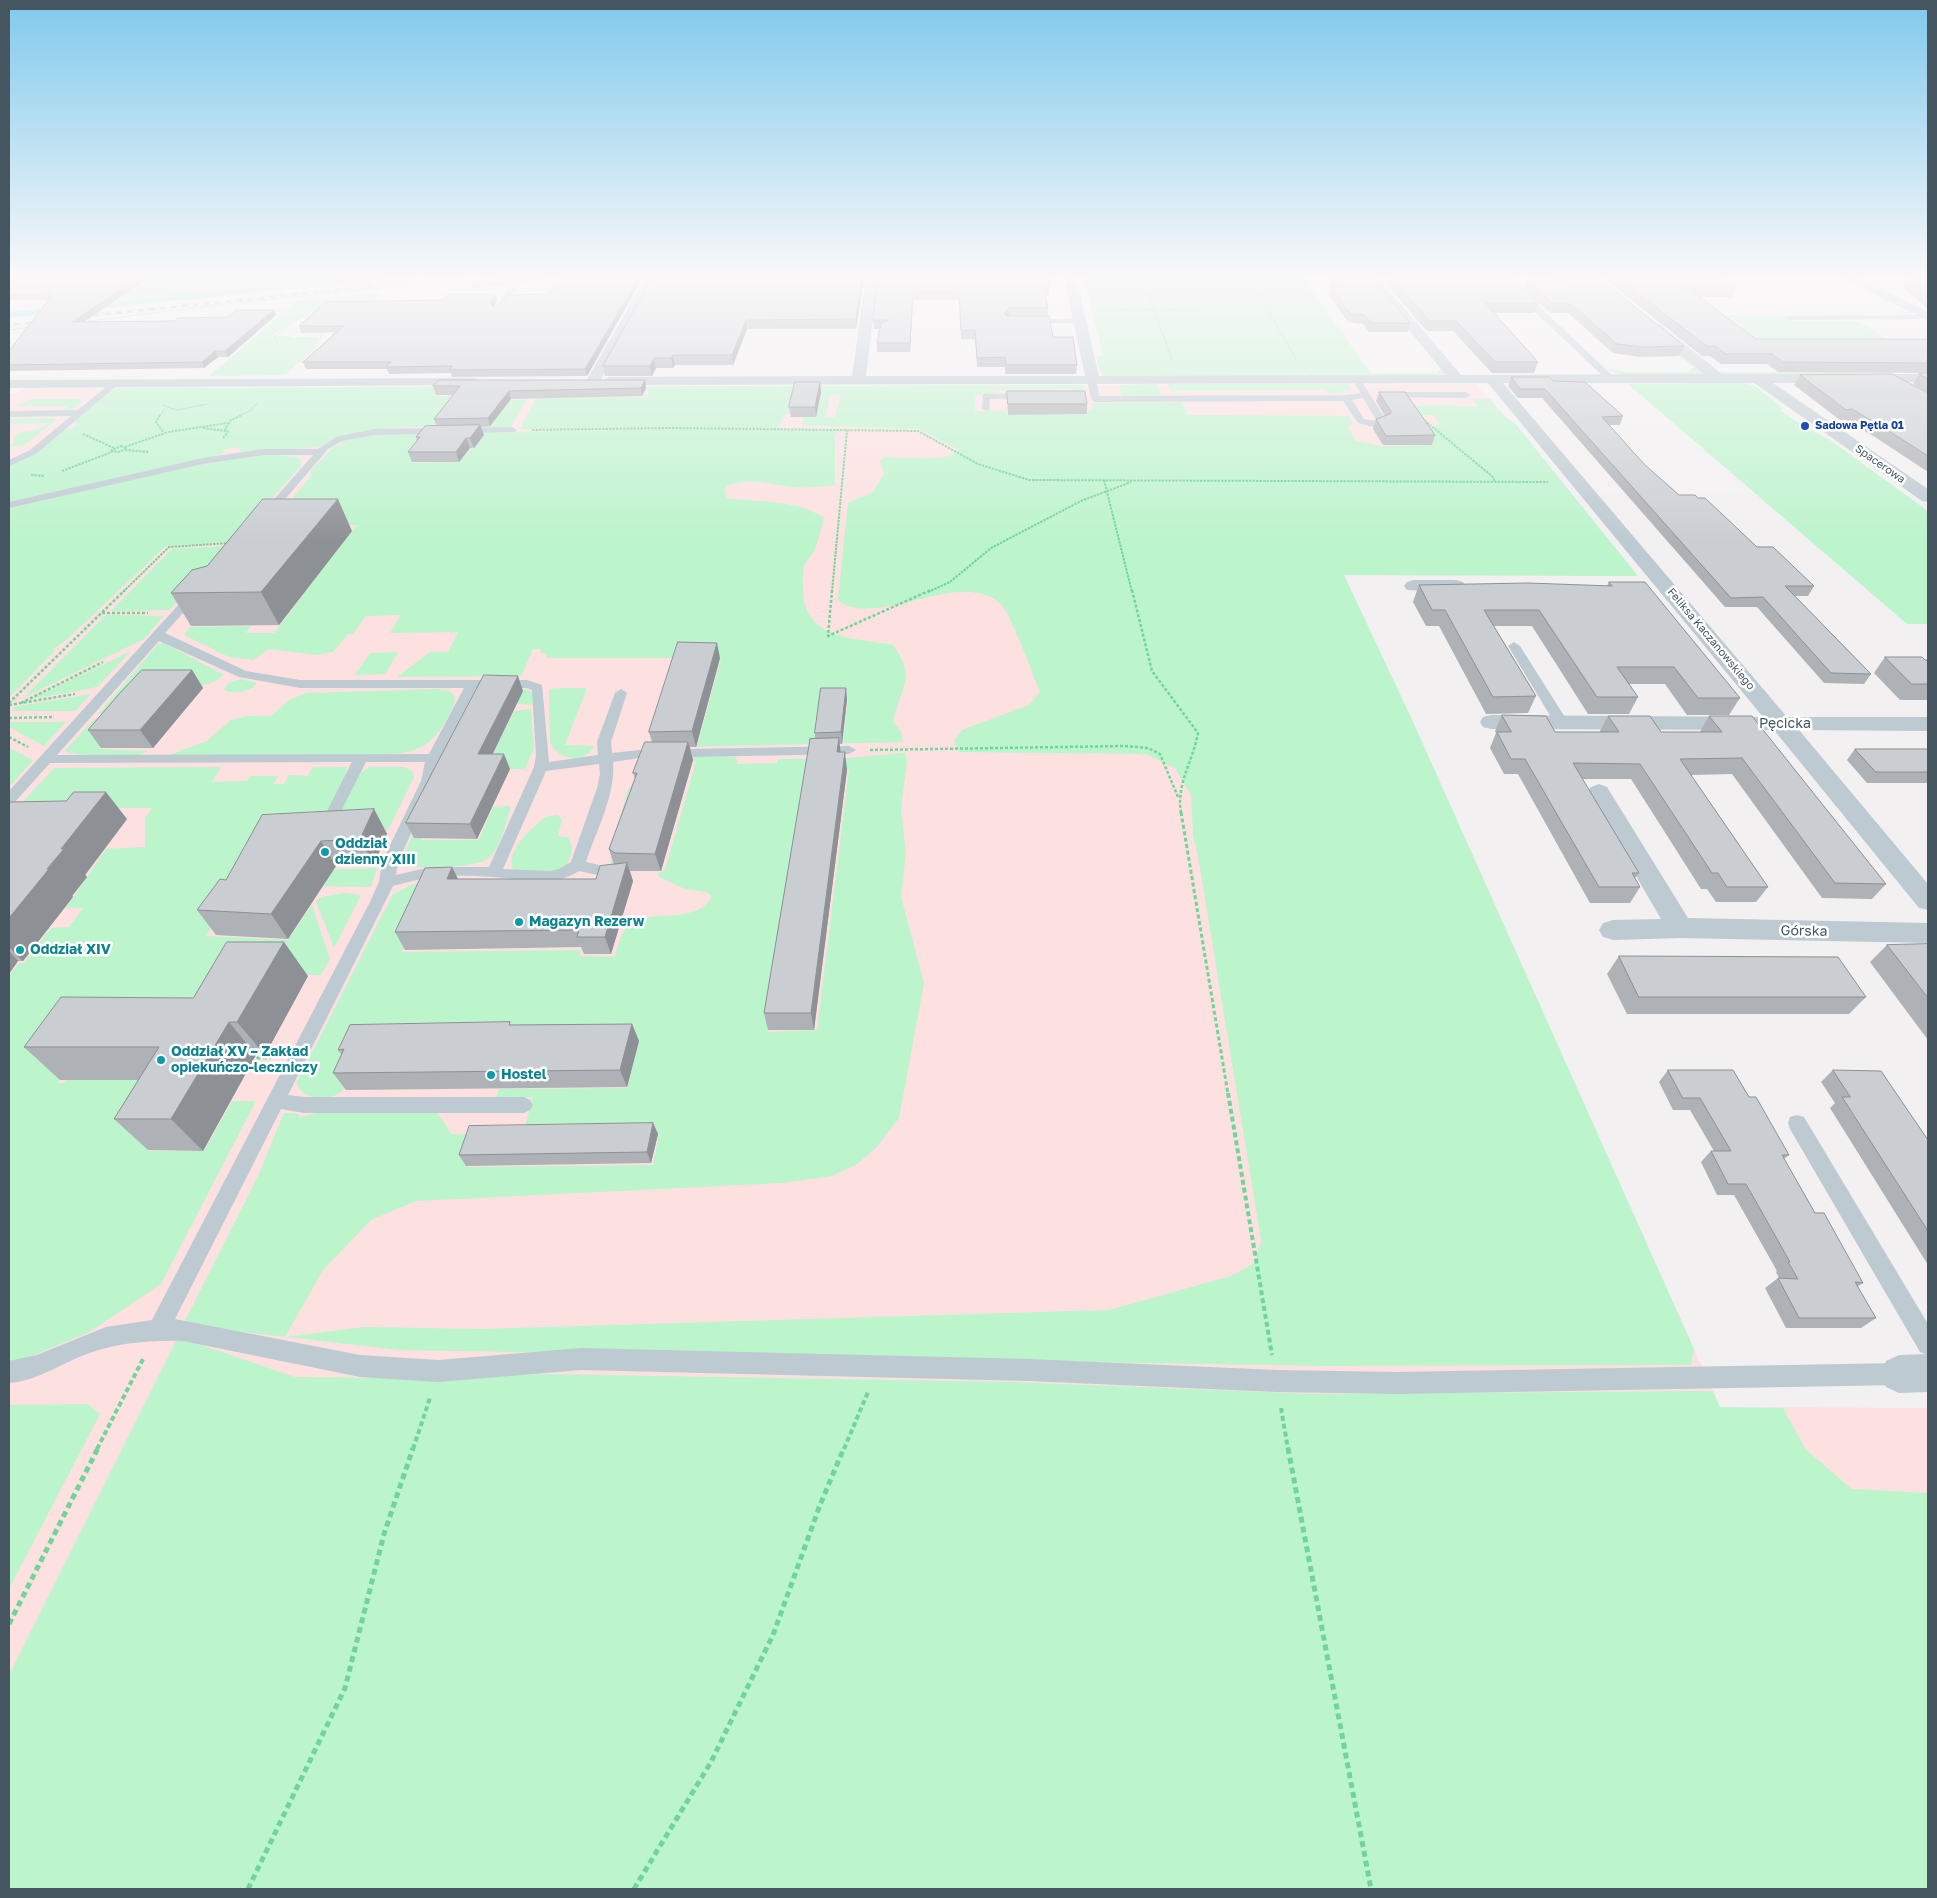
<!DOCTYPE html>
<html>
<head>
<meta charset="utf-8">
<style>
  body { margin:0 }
  #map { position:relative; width:1937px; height:1898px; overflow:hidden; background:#f3f0f1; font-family:"Golos Text",sans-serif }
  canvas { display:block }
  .frame { position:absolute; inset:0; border:10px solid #465660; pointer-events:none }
</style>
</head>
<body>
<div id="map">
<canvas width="1937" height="1898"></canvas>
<div class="frame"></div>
</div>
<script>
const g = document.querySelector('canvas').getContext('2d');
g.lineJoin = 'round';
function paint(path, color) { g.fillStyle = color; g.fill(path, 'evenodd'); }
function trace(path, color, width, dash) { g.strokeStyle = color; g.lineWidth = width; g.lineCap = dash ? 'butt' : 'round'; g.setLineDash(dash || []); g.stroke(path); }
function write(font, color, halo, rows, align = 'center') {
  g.font = font + ' "Golos Text",sans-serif'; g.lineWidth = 5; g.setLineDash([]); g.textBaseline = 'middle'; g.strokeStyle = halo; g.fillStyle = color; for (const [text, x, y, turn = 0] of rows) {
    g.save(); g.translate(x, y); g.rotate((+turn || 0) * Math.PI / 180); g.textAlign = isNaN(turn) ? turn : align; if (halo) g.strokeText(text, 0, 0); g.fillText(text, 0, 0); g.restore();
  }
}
paint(new Path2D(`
  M1476 384 1507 418 1514 422 1638 576 1344 575 1413 722 1720 1407 1928 1408V1889H9V393H17L25 388H94L98 390 420 387Z`), '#fde0e0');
paint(new Path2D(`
  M153 277H411L9 318V311L113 303Z
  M1083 277H1302L1371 373H1437L1441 369 1424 349 1445 373V375L1306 376 1304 373V376H1104L1100 374 1096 357 1103 354Z
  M382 293 325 346 335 328 320 315C315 315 309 314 304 315 300 316 274 334 271 337H319L315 346 286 375 209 376 297 301Z
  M1726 315H1780L1791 321 1859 322 1896 345 1767 346Z
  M1592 355 1608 368 1626 372H1688L1694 367 1678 355H1682L1704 374 1625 376 1610 371Z
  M1719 372H1852L1858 375 1720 374Z
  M1744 383 1757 387 1783 409 1780 410 1797 422 1804 424 1800 425 1830 440 1928 511V624H1907L1628 384Z
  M1157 384 1161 396 1122 397 1119 385Z
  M1167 384H1349L1350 390 1331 394 1324 390 1175 391V395Z
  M1083 385V394L1074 389 992 390 997 395H975V411H1006L1007 415 1087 414 1088 411 1093 410 1091 403 1182 402 1188 415 1349 416 1353 423 1348 428 1356 441 1383 446 1433 445 1423 427 1443 425 1436 420 1434 415 1387 416 1383 415 1380 407 1442 405 1478 407 1473 399H1490L1507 419 1514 422 1638 576 1344 575 1413 722 1694 1349 1691 1365 1322 1366 399 1350 183 1325 258 1176 284 1113 300 1114 298 1118 323 1111 437 1112 451 1134 476 1135 466 1167 653 1165 659 1133 523 1134 533 1097 496 1098 499 1089 627 1088 639 1041H519L354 1068C351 1075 348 1085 343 1090 333 1102 299 1100 297 1082L393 894 420 881 432 886 402 952 581 950 579 956 614 957C618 946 620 934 628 926 643 908 696 926 712 897L707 892 685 889 659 877 658 873 665 870 696 761H692L690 769H646L613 869 610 866 612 849 627 792 636 777 635 766C656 751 709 757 736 757L737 764 777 763 778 759 848 758 905 753 907 760 901 809 906 853 901 897 924 983 899 1118 876 1148 857 1164 832 1176 782 1183 416 1201 371 1220 323 1270 285 1337 365 1327 480 1329 1109 1310 1231 1276 1255 1263 1261 1240 1199 862 1193 835 1191 795 1175 768 1146 754 959 752 954 741 962 730 1029 705 1040 692C1033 675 1011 614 1001 604 960 566 874 631 838 600L848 503 873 492 884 474 880 461 885 457C903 457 946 463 959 450L919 429 802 425 804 417H816L821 392H795L789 414 783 415 779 428 520 429 536 398 647 397 649 391 440 389 434 396H460L457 400H527L510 428C463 428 357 419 321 447L240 452 239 447 226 449 220 455 9 502V465L36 453 66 429H71L78 423 74 422 111 391 118 388ZM830 395H841L835 417H826ZM847 770H849L817 1030 768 1032 797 841Z
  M31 399H78L83 401 73 409 62 411 68 406H18Z
  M54 418 56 420 24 445 10 447 14 443 13 437C27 427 34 435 48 423L9 424V419Z
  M677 429 841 431 835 434V485C820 487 807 488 792 487 766 484 753 477 726 486L725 491 727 498C758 503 798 499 824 518 821 528 819 540 814 551 812 556 805 561 804 567 802 573 803 583 803 590 804 640 855 638 893 645 917 678 901 686 893 721L901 732 903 742 681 747 682 743H698L721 658H546L547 653H541L540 649H533L521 676 397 677 430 652H448L458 632 390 633 401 615 366 616 353 634H348L333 652 317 655 269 649 253 660 229 657 184 635 190 627 251 626 246 633H274L303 595 307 557 333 556 357 525H333L265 530 312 475 310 473 311 471 333 447 340 445 344 440 365 435ZM478 442 459 462 412 463 423 448ZM820 699H848L843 742H815Z
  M266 454 297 457 301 460V466L233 541 166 546 64 642 53 649 55 651 9 697V508L182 467Z
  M230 546 169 610 111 611 172 549Z
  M106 615 164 616 144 639 23 698Z
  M164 643 224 675C204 692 177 687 152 687L126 715 98 714 158 644Z
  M131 651 97 687 32 699Z
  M398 652 385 674 355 675 370 653Z
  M240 679 257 683C250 692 234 695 224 690L228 683Z
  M518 688 534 692 537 698V705L517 704 523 691 490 690 456 756H484L488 748H496L514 711 531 709 534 749 525 769H444L479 693 492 689Z
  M562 688H587L565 745 594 746C585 765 555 760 550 741L549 689Z
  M439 689 449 691 454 695C457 703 452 709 448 717 433 743 422 752 391 754L167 756 207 741 231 720 246 716H271L291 699 307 693Z
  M91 694 75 711H11L14 707Z
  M94 719H123L100 749 147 751C132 763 84 755 64 752Z
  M9 722H66L44 746 9 727Z
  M9 748 33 760 9 787Z
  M221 767 212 782 247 781 250 776H279L273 784H284L289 775 308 776 313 767H347L346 777 316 836 261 872 377 868 371 887 315 886 221 913 206 936 288 940 312 905 330 959 321 975H258L63 1076 57 1083H64L66 1080H178L199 1062 148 1151H204L232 1101H256L161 1284 89 1332 18 1362 9 1363V976L19 963H24L51 928 69 927 83 908H66L106 849 145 847V818L153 808 18 807 54 768Z
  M370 767H404L412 771 414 777 388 830 330 834 358 775Z
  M505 806H511C506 822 502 844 490 857 479 869 423 867 406 867L401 865V859L424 812H436L421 840H476L479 839 493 807Z
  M557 815 562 819 558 836 568 837C575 849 571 857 564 869L555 872 517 874C499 856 531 829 545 817Z
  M344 893 361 895 334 948 316 901 321 897Z
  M178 1337 295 1377 376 1378 542 1374 1011 1382 1317 1394 1713 1391 1720 1407 1783 1408 1806 1450 1852 1489 1928 1493V1889H9V1675Z
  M87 1404 100 1414 9 1589V1405Z`), '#bcf4cc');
trace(new Path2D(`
  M99 306 260 289 311 277
  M9 315 51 311`), '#85e8f5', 4.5);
trace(new Path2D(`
  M1143 277 1172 361
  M1248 277 1296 359
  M1099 310H1199
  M81 322 243 302 453 281
  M9 330 30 327
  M291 334 288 337H274L302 316H313
  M301 362 316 346 325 329
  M162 405 177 410 207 404
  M160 416 165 408
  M239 416 251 410 257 403`), '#70d59a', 1, [2, 1]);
trace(new Path2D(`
  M160 415 156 422 164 433
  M1424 420 1493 477 1495 482
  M203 428 226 431
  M532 430 671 428 918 431 978 464 1029 480 1548 482
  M83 434 114 448
  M223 438 228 432 225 429 231 420 242 415
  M121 446 127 448 119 452 110 451Z
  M125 447 168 432 228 423
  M125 450 149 452
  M62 471 112 452
  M31 475 45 476
  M1104 480 1132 592
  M123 592 169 547 229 543
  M832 592 847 430
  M928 592 950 582 991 548 1081 501 1131 482`), '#70d59a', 2, [2.5, 1]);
trace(new Path2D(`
  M832 590 828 636 931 590
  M1132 590 1152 671 1198 733C1193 761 1176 784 1181 813
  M102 613H148
  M9 703 125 590
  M21 703 103 662
  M9 705 75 694
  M9 718 53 717
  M9 737 28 747
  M870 750 1125 746 1148 748 1160 754 1178 797`), '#70d59a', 2.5, [3, 2]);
trace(new Path2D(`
  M1181 812 1228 1094
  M250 1058H271`), '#70d59a', 3, [4, 2.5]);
trace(new Path2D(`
  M1228 1093 1272 1355
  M1281 1408 1288 1449
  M97 1449 143 1359
  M413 1449 430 1398
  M844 1449 868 1392`), '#70d59a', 4, [5, 3]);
trace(new Path2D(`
  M1288 1448 1371 1889
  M9 1624 98 1448
  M248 1889 345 1688 384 1534 413 1448
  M634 1889 711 1762 773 1635 820 1505 844 1448`), '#70d59a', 5, [6, 4]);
paint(new Path2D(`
  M516 278 523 280 501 311H495L494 309Z
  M1517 291H1523L1614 377V381H1608L1517 295Z
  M1928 315V319L1787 320 1783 318 1787 316Z
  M1028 319H1080L1084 321 1080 323H1025L1024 321Z
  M1356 376 1359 377 1387 422 1385 424 1374 427 1358 423 1343 401 1095 402 1091 399 1088 385 1090 378H1096L1099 396 1346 395 1361 393 1352 379ZM1363 398 1377 421 1364 419 1352 400Z
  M113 381 120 383 36 454 9 466V460L30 450 71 416 9 417V411L78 410Z
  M1386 392H1466L1470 395 1466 398 1383 397V393Z
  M1029 393 1032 394V398L990 399 989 411 982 409 983 394Z
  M512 427 517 430 515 432 374 435 342 441 328 449 269 518 265 519 260 516 261 514 313 455H263L203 464 9 508V502L203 458 263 449H318L336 437 374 429Z
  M195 590 201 593 165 633 246 671 300 680H527L542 685 549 762 598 755 597 742 615 693 621 689 627 693 611 742 612 753 639 750 849 746 856 750 849 754 639 758 613 762C616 794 596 831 586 862L617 869 620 873 617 877 612 878 579 871C552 888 523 879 493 877 473 876 450 875 431 877 418 879 405 883 393 886L288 1095 304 1097H524L530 1100 533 1105 530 1110 524 1113H304L281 1109 175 1319 360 1355 438 1360 581 1348 1029 1359 1277 1370 1397 1372 1899 1363 1907 1366 1910 1374 1907 1382 1899 1385 1397 1394 1277 1392 1029 1381 581 1370 438 1382 360 1377 183 1341C149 1340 116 1343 84 1355 59 1365 36 1381 9 1383V1361L37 1355 106 1327 152 1320 370 902 379 882 382 862 421 781 425 762H366L333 827 326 832 319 827 352 762 50 763 14 803 9 805V791L191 591ZM159 641 239 677 300 688H464L429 754 57 755ZM476 688H526L532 690 536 755 534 767 489 867H431L396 875 398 862 435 781 439 761ZM599 764 600 774 597 788 571 862 559 869 550 871 503 869 546 771Z
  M1514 642 1520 646 1568 722 1566 725 1561 726 1554 722 1508 646Z
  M1797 1115 1804 1117 1928 1324V1355L1920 1352 1790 1129 1788 1123 1790 1117Z`), '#bdcad1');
paint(new Path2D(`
  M507 277H551L545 281 473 288 467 284 473 280Z
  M646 277H658L600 381 598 384H588L586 381Z
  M866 277H878L866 376H1085L1064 277H1076L1099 376 1446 375 1365 277H1378L1461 375 1704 374 1649 330 1647 327 1649 324H1659L1722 374H1928V382L1773 383 1928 489V502L1922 501 1754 383H1503L1787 717H1928V731L1799 730 1928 884V910L1919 908 1774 730 1491 729 1483 727 1480 722 1483 717 1491 715 1763 717 1488 383 608 385 601 381 608 377 852 376Z
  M1840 277H1856L1928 312V321Z
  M1912 277H1928V282L1914 280Z
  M475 378 482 382 480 385 9 388V380Z
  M1414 580H1456L1463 582 1466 586 1463 590 1456 592 1407 590 1404 586 1407 582Z
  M1599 784 1607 787 1688 918 1928 923V943L1680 938 1613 940 1603 937 1599 930 1603 923 1613 920 1661 919 1587 792 1591 787Z
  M1928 1354V1392L1899 1393 1886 1387 1880 1374 1886 1361 1899 1355Z`), '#bdcad1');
const rail = new Path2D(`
  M78 317 459 277
  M9 325 46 321`);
trace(rail, '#b2b6bb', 2.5);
trace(rail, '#fff', 2, [5.5]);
paint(new Path2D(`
  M9 277H150L83 322 174 321 227 317 276 315 228 357H218L204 368 10 371 9 372V351L49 300H9Z
  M653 277H864V279L856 329H747L733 365H675L673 368H656L652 376H605L603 366Z
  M878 277 1049 288V296H1046L1048 308V316L1053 337 1077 365 1076 374H1005V367H977L975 339H961L959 300H913L910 352H877V343L880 329H874L873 320Z
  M1330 277H1372L1410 323 1408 332H1369L1363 324 1348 322 1328 294 1330 285H1331L1329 282Z
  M1388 277H1430L1432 279 1538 303 1534 313H1494L1538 362 1534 373H1492L1453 331H1427L1386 284Z
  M1550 277H1598L1684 346 1679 356 1640 357 1613 353 1568 313H1550L1524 289 1527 280H1554Z
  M1602 277H1720L1736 288 1732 297H1699L1756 339H1928V373L1778 372 1767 364H1721L1710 356H1702Z
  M1908 278 1928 279V309L1903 287Z
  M642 279 587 376 452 377 451 373 389 374 387 369H306L303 362 336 332 301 333 299 326 442 300 495 295 497 301 494 306H499L548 294Z
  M1928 373V472L1878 439 1846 420H1840L1794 385 1800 375 1928 393 1913 384 1919 374Z
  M1511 377 1553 381 1623 416 1620 425H1609L1644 464 1679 495 1698 498 1757 547 1814 586 1808 596H1795L1871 674 1864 684 1824 683 1757 607H1725L1542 398H1518L1508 386Z
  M645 380 646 388 642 396 511 399 490 426 481 427 484 435 474 448H470L459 462H412L408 452 417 441 416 437 437 426 434 419 453 395H436L433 386Z
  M820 382 821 392 816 417H791L789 407Z
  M1007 391 1087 404V414L1008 415Z
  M1379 392 1435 435 1432 445H1383L1373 429 1376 419 1385 416 1376 401Z
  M352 531 279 625 191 626 171 593 207 566Z
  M1609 582 1740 698 1729 715H1687L1665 684H1629L1638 697 1629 714H1588L1532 626H1494L1536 696 1528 713 1486 714 1439 626H1426L1413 602 1419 585 1607 586Z
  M1885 657 1928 660V700H1900L1874 673Z
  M720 658 696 747H690L693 760 661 871H630L633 881 611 954H584L581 947 405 950 395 932 458 879H596L614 865 609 849 635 779 633 773 652 742 649 732Z
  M192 670 203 688 153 748H101L88 730Z
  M523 691 493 754 510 769 477 839 414 838 406 823Z
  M847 699 842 744H839L840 752 847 770 814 1030H768L764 1013 815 739V733Z
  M1502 715 1555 732H1600V731L1608 716 1661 732H1700L1709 716 1886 884 1872 899 1822 898 1732 774 1691 775 1768 887 1756 902H1716L1707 889H1701L1631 779H1582L1639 873 1635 878 1640 887 1630 903H1590L1518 774H1504L1490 748 1496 733 1495 731Z
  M1855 749H1928V783H1867L1847 760Z
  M9 802 127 819 85 875 87 877 72 896 73 897 23 961H18L9 974Z
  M374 809 387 834 374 864 336 866 288 939 216 935 197 910 226 880Z
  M1928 944V1040L1870 962 1887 945Z
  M1619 956 1866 997 1849 1014H1627L1607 974Z
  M308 976 265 1055H256L203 1151 148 1150 114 1119 138 1080H60L24 1047 193 998Z
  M632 1024 639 1041 627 1087 346 1090 333 1073 342 1055 338 1050 511 1025Z
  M1668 1070 1749 1097 1789 1155 1784 1159 1815 1213 1863 1283 1857 1287 1876 1318 1861 1328H1786L1765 1288 1778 1278H1779L1776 1272 1777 1271 1734 1195H1717L1701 1162 1711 1151H1714L1690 1110H1673L1659 1082Z
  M1833 1070 1928 1140V1265L1830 1108 1835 1103 1821 1082Z
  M653 1123 658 1134 651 1163 466 1166 459 1155Z`), '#aeb1b5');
paint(new Path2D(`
  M140 277H150L75 328 72 322Z
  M639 277H642V279L587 376 585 369Z
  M862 277H864V279L856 329V319Z
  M913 291V300L910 352V343Z
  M495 295 497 301 492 310 490 303Z
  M1009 308V317L1003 322 1004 313Z
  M274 310 276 315 228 357 225 351Z
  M746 320 747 329 733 365 732 355Z
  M215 351 218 357 204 368 202 362Z
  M673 355 675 365 673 368 671 358Z
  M654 358 656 368 652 376 650 366Z
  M645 380 646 388 642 396 641 388Z
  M820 382 821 392 816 417 815 407Z
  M509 391 511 399 490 426 488 418Z
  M480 425 484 435 474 448 470 438Z
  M466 438 470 448 459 462 456 452Z
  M338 499 352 531 279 625 261 592Z
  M717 643 720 658 696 747 692 731Z
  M192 670 203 688 153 748 140 730Z
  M518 676 523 691 485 769 478 754Z
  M846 688 847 699 842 744 841 732Z
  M839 738 841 756 837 752Z
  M688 742 693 760 661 871 655 854Z
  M845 752 847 770 814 1030 811 1013Z
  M504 754 510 769 477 839 470 824Z
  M106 792 127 819 85 875 87 877 72 896 73 897 23 961 9 947V918L47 869 61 849Z
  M374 809 387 834 374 864 360 839Z
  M321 841 336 866 288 939 271 914Z
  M627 863 633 881 611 954 605 937Z
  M452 867 461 885 447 879Z
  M284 942 308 976 265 1055 237 1022Z
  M9 951 18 961 9 974Z
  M229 1022 256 1055 203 1151 171 1119Z
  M632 1024 639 1041 627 1087 620 1070Z
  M653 1123 658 1134 651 1163 647 1152Z`), '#8d9094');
const building = new Path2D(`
  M9 277H140L72 322 174 321 178 318 227 317 237 310H274L225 351H215L202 362 9 365V351L53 294 9 295Z
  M561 277H639L585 369 450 370 452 366 386 367 391 362H303L344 326H299L326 302 442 300 449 294H486L495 295 490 303 493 306H499L508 295 548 294Z
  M653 277H862L856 319 746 320 732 355H673L671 358H654L650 366H603Z
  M878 277H1048L1049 288H1044L1048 308H1009L1004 313 1006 316H1049L1053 337H1073L1077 365H1006L1005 357 977 358 975 330H961L959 292 913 291 910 343H877L881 323 889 320H873Z
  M1333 277H1372L1410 323H1371L1365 315 1350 314 1330 285H1340Z
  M1391 277H1430L1432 279H1512L1538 303H1485L1538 362H1495L1456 321H1430Z
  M1565 277H1598L1684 346 1644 347 1617 344 1571 304H1553L1527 280H1569Z
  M1617 277H1720L1736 288H1687L1756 339H1928V363L1783 362 1772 354H1726L1715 346H1707Z
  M1908 278 1928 279V295Z
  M1928 373V379L1919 374Z
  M1892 374 1928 393V456L1884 428 1852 409 1846 410 1800 375Z
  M1511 377H1549L1553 381 1585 382 1623 416 1602 417 1644 464 1679 495H1695L1698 498H1705L1757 547H1773L1814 586H1785L1871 674 1831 673 1763 597 1731 598 1545 389H1521Z
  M439 380H645L641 388 509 391 488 418 434 419 460 386H433Z
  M795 382H820L815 407H789Z
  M1007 391H1085L1087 404H1008Z
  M1379 392H1405L1435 435 1386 436 1376 419 1390 414 1391 412Z
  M480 425 470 438H466L456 452H408L420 437H416L425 426Z
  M263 499H338L261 592 171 593 192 570 207 566Z
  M1609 582H1645L1740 698H1698L1674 667H1617L1638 697H1597L1539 610H1484L1536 696 1493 697 1445 610H1432L1419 585 1528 583 1612 586Z
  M678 642 717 643 692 731 649 732Z
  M1885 657H1922L1925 660H1928V684H1912Z
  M142 670H192L140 730H88L119 694Z
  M484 675 518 676 478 754H504L470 824 406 823Z
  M821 688H846L841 732 815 733Z
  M1502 715 1546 716 1555 732H1619L1608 716H1650L1661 732H1722L1709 716H1752L1886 884 1835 883 1742 758 1680 759 1768 887H1727L1718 873H1712L1640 764 1573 763 1639 873H1632L1640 887H1599L1525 759H1511L1497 732H1511Z
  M839 738 837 752H845L811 1013H764L810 739Z
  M645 742H688L655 854 615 853 609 849 637 773H633Z
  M1855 749H1928V772H1876Z
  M74 792H106L61 849H64L47 869H49L9 918V802L66 801Z
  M374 809 360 839 321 841 271 914 197 910 220 879 226 880 262 815Z
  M627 863 605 937H577L579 930 395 932 425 868 452 867 447 879H596L600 866Z
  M227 942H284L237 1022H229L171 1119H114L159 1047H24L61 997 193 998Z
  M1928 944V998L1887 945Z
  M1619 956 1838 957 1866 997H1639Z
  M510 1022 509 1025 632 1024 620 1070 333 1073 344 1049 338 1050 350 1025Z
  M1668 1070H1733L1749 1097H1756L1789 1155H1782L1815 1213H1824L1863 1283 1855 1282 1876 1318H1799L1778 1278 1798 1279 1788 1262H1790L1746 1184H1728L1711 1151H1731L1700 1098H1683Z
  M1833 1070 1881 1071 1928 1140V1231L1842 1097H1850Z
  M653 1123 647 1152 459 1155 469 1126Z`);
paint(building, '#caced3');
trace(building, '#8d9094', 1);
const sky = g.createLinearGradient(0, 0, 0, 543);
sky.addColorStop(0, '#80c9ed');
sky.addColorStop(0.51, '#faf8f9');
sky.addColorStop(1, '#faf8f900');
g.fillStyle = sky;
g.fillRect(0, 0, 1937, 543);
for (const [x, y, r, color] of [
  [1805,426,5,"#1a4fb4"],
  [325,852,5,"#0f9aa8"],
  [519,922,5,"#0f9aa8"],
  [20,950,5,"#0f9aa8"],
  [161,1060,5,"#0f9aa8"],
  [491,1075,5,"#0f9aa8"]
]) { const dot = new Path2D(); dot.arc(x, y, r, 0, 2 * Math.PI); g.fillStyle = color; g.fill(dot); trace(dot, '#fff', 2); }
write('bold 11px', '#164399', '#fff', [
  ["Sadowa Pętla 01",1815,426]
], 'left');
write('11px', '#465660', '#fff', [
  ["Spacerowa",1880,464,35],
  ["Feliksa Kaczanowskiego",1711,639,50]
]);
write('14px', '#465660', '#fff', [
  ["Pęcicka",1785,724],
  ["Górska",1804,931,1]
]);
write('bold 14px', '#0d838f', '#fff', [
  ["Oddział",335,844],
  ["dzienny XIII",335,860],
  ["Magazyn Rezerw",529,922],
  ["Oddział XIV",30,950],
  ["Oddział XV – Zakład",171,1052],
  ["opiekuńczo-leczniczy",171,1068],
  ["Hostel",501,1075]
], 'left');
</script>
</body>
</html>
